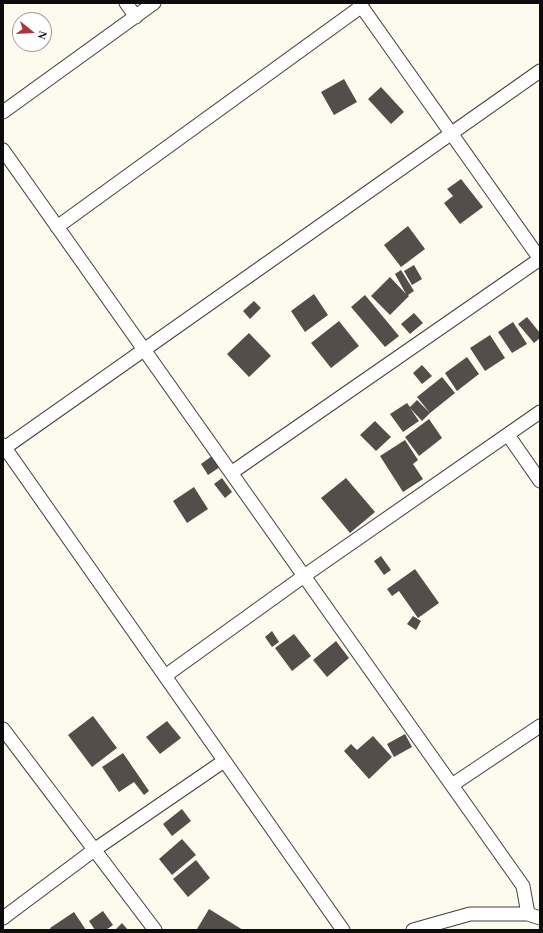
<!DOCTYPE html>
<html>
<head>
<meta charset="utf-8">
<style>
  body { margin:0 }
  #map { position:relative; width:543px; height:933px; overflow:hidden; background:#fdfaee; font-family:"Times New Roman",serif }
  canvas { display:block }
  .frame { position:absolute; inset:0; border:4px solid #0c0c0c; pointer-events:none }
  .north { position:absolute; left:12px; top:12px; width:40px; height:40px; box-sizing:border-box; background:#fff; border:1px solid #9e9e9e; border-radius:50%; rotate:108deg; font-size:11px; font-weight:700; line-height:16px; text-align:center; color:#0c0c0c }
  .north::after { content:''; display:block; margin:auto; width:14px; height:18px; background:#aa3739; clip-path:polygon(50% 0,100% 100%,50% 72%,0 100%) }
</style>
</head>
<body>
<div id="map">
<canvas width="543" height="933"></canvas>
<div class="frame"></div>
<div class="north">N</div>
</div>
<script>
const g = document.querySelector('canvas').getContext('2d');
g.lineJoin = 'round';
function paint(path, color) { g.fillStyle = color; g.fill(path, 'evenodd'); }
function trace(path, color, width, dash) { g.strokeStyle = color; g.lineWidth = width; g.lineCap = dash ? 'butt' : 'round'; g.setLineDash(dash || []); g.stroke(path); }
paint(new Path2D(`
  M344 79 357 102 334 115 321 92Z
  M381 87 404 112 391 124 368 99Z
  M461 179 483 207 460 224 444 203 453 196 447 189Z
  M408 226 425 249 401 267 384 245Z
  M414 265 422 279 412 285 404 271Z
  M401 270 414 291 408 295 409 296 390 315 371 296 390 277 406 294 395 274Z
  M314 294 328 315 305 332 291 311Z
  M365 295 399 336 385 347 351 307Z
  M254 301 261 308 250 319 243 311Z
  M414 313 423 323 410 334 401 324Z
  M527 317 540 333V338L534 343 518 324Z
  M339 321 359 346 331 368 311 343Z
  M513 322 527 344 512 353 498 332Z
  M249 333 271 356 249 377 227 354Z
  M490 335 505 358 485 371 470 348Z
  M467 357 479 374 457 391 445 373Z
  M422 365 432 376 422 384 413 373Z
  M442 377 455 393 430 413 417 397Z
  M417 400 430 413 422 421 410 408 419 421 403 432 390 414 407 403 410 407Z
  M429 419 442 438 419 456 405 437Z
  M375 421 391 437 376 451 360 435Z
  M405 440 418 460 413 464 423 479 403 492 380 456Z
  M212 456 220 467 208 475 201 464Z
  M222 478 232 492 225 498 214 484Z
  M346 478 375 512 350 533 321 498Z
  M194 487 208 509 187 523 173 501Z
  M381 556 391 570 384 575 374 561Z
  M415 569 439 603 418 618 399 591 392 596 387 589Z
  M413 616 421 621 416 630 407 624Z
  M272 631 279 642 272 647 265 637Z
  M294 634 311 656 292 671 275 648Z
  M336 641 349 658 327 677 313 660Z
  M93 716 117 748 92 767 68 735Z
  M167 721 181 738 160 754 146 737Z
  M405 734 412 747 394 757 387 744Z
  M373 736 392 757 369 779 344 751 351 744 357 750Z
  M123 753 149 791 144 795 134 782 119 792 102 767Z
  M182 809 191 821 172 836 163 824Z
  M182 839 196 855 172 875 159 859Z
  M196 860 210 878 188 897 173 879Z
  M209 909 243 930H199L197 929Z
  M103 911 113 925 106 930H95L89 921Z
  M74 912 86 930H51L50 928Z
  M122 923 128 930H115Z`), '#534e4a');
const minor = new Path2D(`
  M126 3 136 17
  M359 3 540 259
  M3 112 154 3
  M3 150 523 886 528 914
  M57 227 362 6
  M508 435 540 481
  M3 445 343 930
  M3 449 540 71
  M231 473 540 259
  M165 676 304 576 540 412
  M3 729 155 930
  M452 785 540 726
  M3 918 94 850 224 761
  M413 930 470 914H528L540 918`);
trace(minor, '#3f3f3f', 15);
trace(minor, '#fff', 13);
</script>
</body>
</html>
